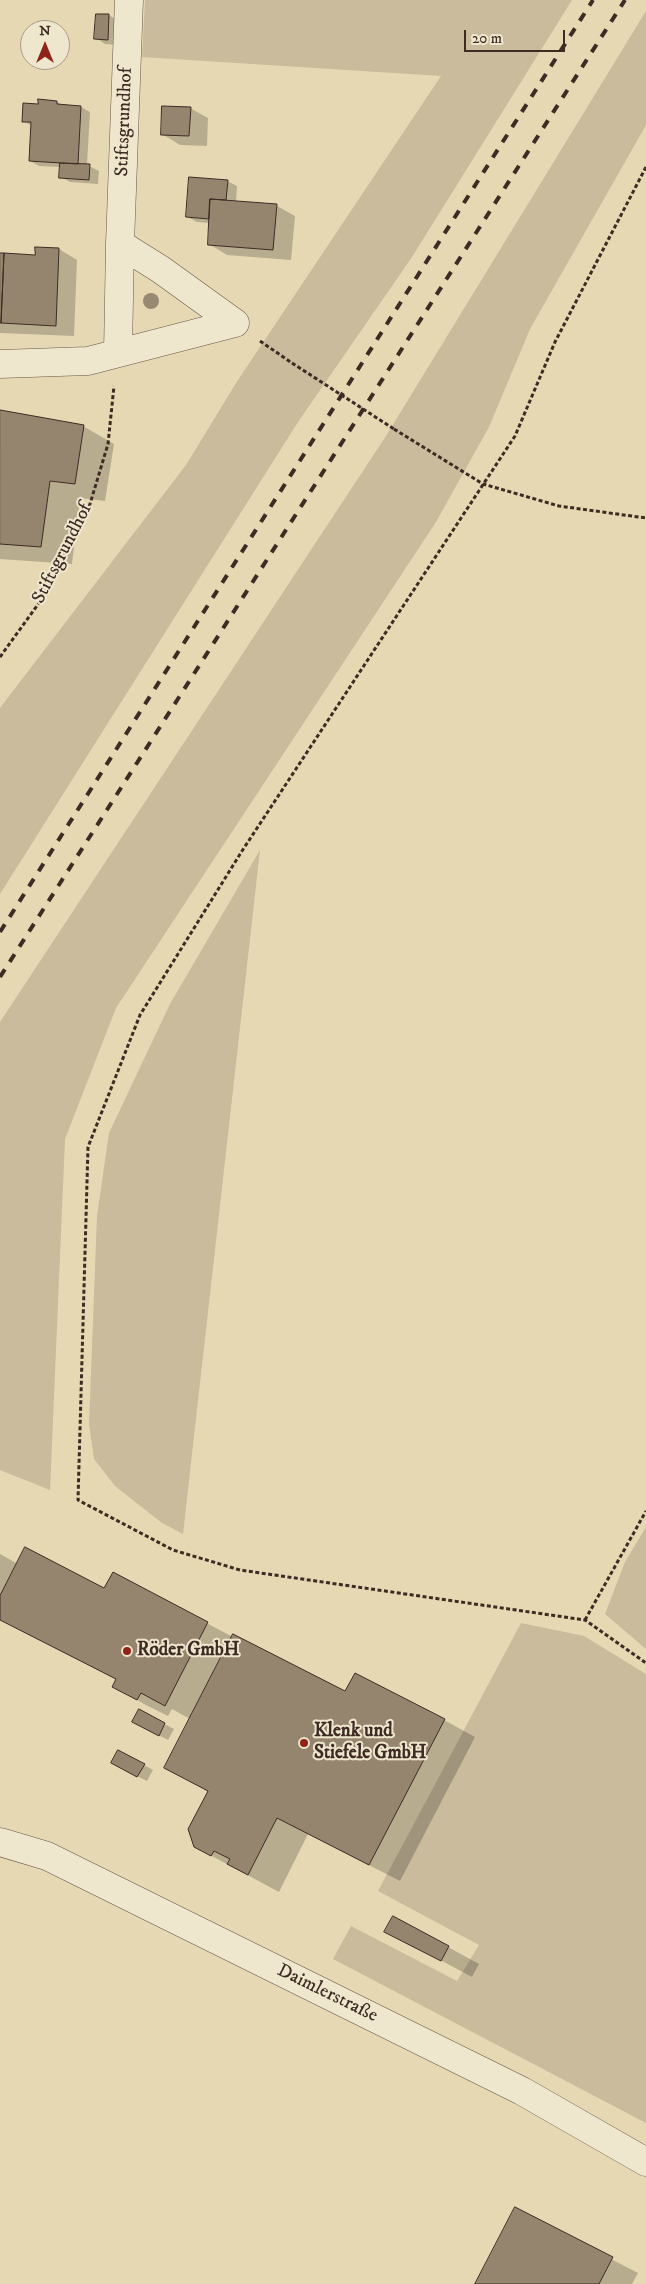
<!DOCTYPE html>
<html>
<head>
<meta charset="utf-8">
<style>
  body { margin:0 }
  #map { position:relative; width:646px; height:2284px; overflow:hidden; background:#e6d8b3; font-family:"IM FELL DW Pica",serif }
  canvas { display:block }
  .north { position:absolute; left:20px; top:20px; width:50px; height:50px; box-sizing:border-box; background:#efe6ce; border:1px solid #a89b8a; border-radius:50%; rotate:0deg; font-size:14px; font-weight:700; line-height:20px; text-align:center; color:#3d2b24 }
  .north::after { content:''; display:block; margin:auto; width:18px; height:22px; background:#8f2418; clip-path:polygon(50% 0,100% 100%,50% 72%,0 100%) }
  .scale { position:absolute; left:464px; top:30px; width:101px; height:22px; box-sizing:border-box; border:2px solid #3d2b24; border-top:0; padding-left:6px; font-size:15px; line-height:18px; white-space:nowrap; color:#3d2b24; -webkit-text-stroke:4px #efe6ce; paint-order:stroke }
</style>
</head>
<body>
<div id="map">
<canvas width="646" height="2284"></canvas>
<div class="north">N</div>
<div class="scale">20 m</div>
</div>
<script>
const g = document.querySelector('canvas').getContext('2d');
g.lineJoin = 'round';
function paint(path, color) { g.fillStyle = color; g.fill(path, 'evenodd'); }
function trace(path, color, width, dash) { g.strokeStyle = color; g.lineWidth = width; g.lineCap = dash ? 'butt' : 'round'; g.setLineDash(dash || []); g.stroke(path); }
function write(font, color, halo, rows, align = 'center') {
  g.font = font + ' "IM FELL DW Pica",serif'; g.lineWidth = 4; g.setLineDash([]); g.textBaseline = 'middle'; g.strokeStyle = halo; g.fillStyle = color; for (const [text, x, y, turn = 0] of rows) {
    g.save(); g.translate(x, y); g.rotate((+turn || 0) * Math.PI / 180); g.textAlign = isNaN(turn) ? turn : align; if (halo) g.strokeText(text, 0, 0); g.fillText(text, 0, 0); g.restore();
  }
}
paint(new Path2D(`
  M145 0H572L412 257 298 422 0 894V708L186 465 238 380 441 76 142 57Z
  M646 11V125L530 329 489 427 436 522 116 1008 65 1139 50 1490 0 1470V1022L386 436Z
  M260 850 183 1534 162 1523 115 1486 94 1459 89 1424 97 1216 109 1133 170 1004Z
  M646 1527V1649L605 1614 625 1562Z
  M521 1623 584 1636 646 1674V2123L333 1959 351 1926 457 1981 479 1945 378 1891Z`), '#c9bb9b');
paint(new Path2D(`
  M109 15 118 21 117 45 105 44 96 38Z
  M57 102 64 106 81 107 90 112 87 165 99 171 98 184 70 182 61 177V167L39 166 30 161 32 126 23 121 39 105Z
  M190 108 208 118 207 146 180 145 162 134Z
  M227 181 237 186 236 202 277 206 295 216 291 260 227 255 209 244 210 223 197 222 187 217Z
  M36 248 59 249 77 260 74 336 0 333V254L36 256Z
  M0 411 83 426 114 444 105 501 80 498 72 564 0 559Z
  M0 1554 18 1564 105 1590 113 1574 233 1637 345 1693 444 1720 475 1737 400 1881 308 1834 279 1892 195 1847 209 1792 166 1767 190 1719 172 1709 168 1716 144 1704 114 1686 117 1680 0 1619Z
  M139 1711 174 1729 168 1740 143 1727Z
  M144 1765 153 1770 147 1781 121 1768Z
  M386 1931 448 1947 479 1964 472 1977Z
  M515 2209 638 2273 632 2284H476Z`), '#0003');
const building = new Path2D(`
  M96 14H109L108 40 94 39Z
  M38 99 57 101V104L81 106 78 164 29 161 31 122H22L23 103 38 104Z
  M162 106 191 107 189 136 161 135Z
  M60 163 90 164 89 180 59 178Z
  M189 177 228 180 226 200 210 199 209 219 186 217Z
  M210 199 277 204 273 250 208 245Z
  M35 247 59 248 56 326 1 323 4 253 35 255Z
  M0 253H4L1 323H0Z
  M0 410 84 425 75 484 50 481 41 547 0 544Z
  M25 1547 104 1588 113 1572 208 1622 165 1706 141 1693 137 1700 112 1687 116 1679 0 1620V1596Z
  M233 1634 345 1691 355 1673 445 1719 369 1865 277 1818 248 1875 227 1864 230 1859 214 1851 211 1856 194 1847 188 1829 208 1791 164 1768Z
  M139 1709 165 1723 159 1736 132 1722Z
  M118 1750 145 1764 137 1777 111 1763Z
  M393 1916 449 1946 441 1961 384 1932Z
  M515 2207 613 2257 599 2284H475Z`);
paint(building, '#95856e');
trace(building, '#3d2b24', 1);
const minor = new Path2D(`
  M120 244 160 269 235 323
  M118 352 120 244 129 0
  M0 364 88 361 235 323
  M0 1842 47 1856 522 2091 646 2162`);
trace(minor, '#675648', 29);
trace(new Path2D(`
  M646 167 555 342 515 436 242 851 140 1015 88 1147 78 1500 173 1550 240 1570 585 1620 646 1663
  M260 341 292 363
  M394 429 483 484 559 506 646 518
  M0 657 44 596 87 514 108 444 114 386
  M585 1620 646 1511`), '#3d2b24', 3, [4, 2.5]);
trace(minor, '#efe6ce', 28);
trace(new Path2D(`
  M0 932 593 0
  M0 977 625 0`), '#3d2b24', 4, [9, 9]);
trace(new Path2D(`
  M292 363 394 429`), '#3d2b24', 3, [4, 2.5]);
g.fillStyle = '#988972';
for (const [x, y] of [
  [151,301]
]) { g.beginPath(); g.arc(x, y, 8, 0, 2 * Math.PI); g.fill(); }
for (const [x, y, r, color] of [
  [127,1651,5,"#8f2418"],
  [304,1743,5,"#8f2418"]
]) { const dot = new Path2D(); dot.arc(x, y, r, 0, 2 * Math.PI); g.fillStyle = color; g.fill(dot); trace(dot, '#efe6ce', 2); }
write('19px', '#3d2b24', '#efe6ce', [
  ["Stiftsgrundhof",125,122,-88],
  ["Stiftsgrundhof",63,554,-63],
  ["Daimlerstraße",327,1994,26]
]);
write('bold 19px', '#3d2b24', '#efe6ce', [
  ["Röder GmbH",137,1651],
  ["Klenk und",314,1732],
  ["Stiefele GmbH",314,1754]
], 'left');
</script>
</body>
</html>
